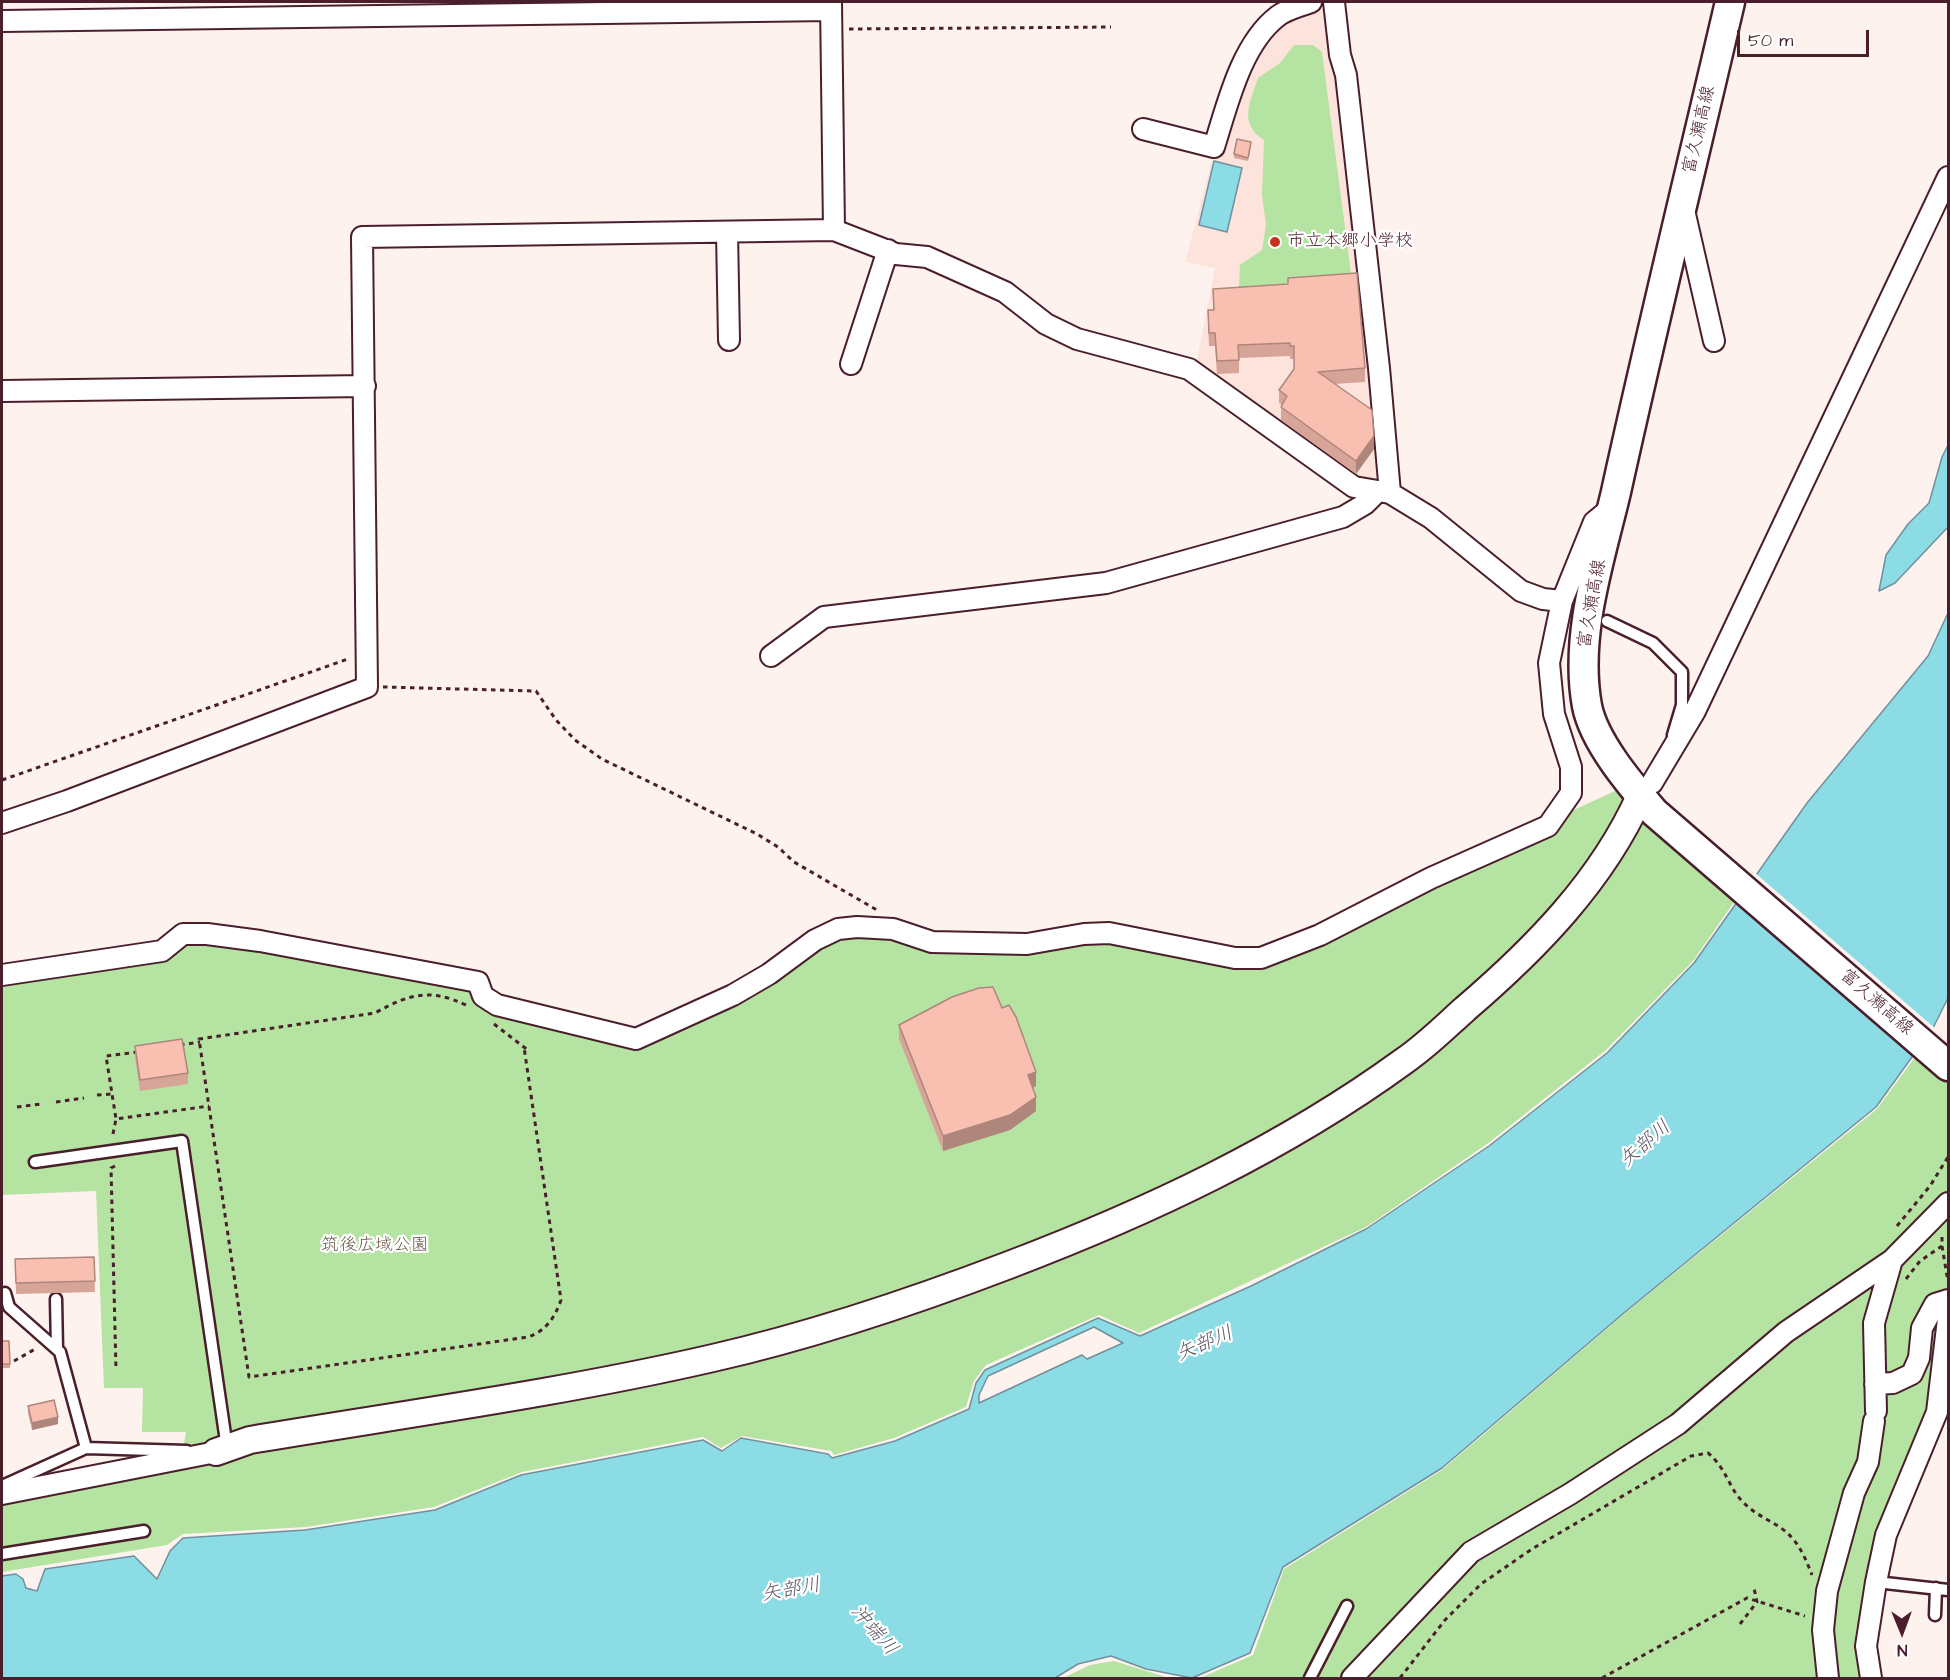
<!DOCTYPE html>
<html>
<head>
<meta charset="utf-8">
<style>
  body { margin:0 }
  #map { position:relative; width:1950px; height:1680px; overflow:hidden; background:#fef2ef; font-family:"Architects Daughter",sans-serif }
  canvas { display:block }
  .frame { position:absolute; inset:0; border:3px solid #4a1f2b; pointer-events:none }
  .north { position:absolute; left:1872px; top:1602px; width:60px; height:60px; -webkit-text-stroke:4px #fff; paint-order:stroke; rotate:179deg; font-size:16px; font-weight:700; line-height:24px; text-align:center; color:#4a1f2b }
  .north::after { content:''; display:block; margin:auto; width:21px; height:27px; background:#4a1f2b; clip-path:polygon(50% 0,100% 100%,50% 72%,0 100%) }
  .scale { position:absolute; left:1737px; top:30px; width:132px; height:27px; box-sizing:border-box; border:3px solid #4a1f2b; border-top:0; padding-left:8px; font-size:18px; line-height:21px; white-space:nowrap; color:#4a1f2b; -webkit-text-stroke:4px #fff; paint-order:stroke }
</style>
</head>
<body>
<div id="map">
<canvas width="1950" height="1680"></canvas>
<div class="frame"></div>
<div class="north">N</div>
<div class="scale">50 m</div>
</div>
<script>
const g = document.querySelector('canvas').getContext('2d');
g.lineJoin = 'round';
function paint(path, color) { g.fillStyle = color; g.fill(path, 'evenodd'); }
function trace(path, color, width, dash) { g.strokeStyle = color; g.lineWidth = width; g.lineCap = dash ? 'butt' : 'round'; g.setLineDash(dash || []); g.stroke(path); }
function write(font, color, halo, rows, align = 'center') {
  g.font = font + ' "Architects Daughter","Klee One",sans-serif'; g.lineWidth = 4.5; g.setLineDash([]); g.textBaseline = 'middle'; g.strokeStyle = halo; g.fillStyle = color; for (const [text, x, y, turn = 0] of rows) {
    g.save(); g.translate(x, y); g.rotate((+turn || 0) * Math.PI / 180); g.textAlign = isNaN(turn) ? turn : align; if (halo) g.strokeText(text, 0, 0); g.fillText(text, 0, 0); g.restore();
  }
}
paint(new Path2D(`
  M1322 5 1330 8 1357 221 1379 477 1374 482 1357 479 1196 364 1215 268 1185 262 1214 153 1246 72 1275 26Z`), '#fce3dc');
paint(new Path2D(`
  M1294 45H1313L1322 52 1352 281 1246 291 1239 287 1240 265 1262 250 1266 225 1262 194 1264 140C1238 123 1250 103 1258 78L1280 63Z
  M1617 790 1736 899 1693 961 1606 1050 1487 1144 1366 1227 1139 1333 1099 1315 986 1365 974 1381 966 1407 894 1438 834 1455 831 1451 742 1436 721 1448 703 1437 522 1472 434 1507 306 1527 183 1534 167 1545 2 1572V1500L180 1466 186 1432H142L143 1388H104L96 1191 2 1195V981L189 939 468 984 626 1041 824 939 918 928 946 934 1021 937 1098 926 1224 954 1268 951Z
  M1921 1049 1948 1073V1373L1892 1536 1875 1638 1877 1678H1200L1253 1655 1284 1569 1442 1470 1630 1309 1877 1109Z
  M1114 1661 1169 1678H1063L1090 1665Z`), '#b5e3a1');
const water = new Path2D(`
  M1214 161 1242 168 1227 232 1199 225Z
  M1948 445V527L1895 583 1879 591 1886 555 1908 524 1929 503 1942 457Z
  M1948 613V998L1933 1028 1876 1107 1625 1312 1442 1468 1283 1567 1250 1653 1192 1678 1146 1669 1111 1656 1078 1664 1055 1678H2V1576L16 1574 23 1579 26 1588 37 1591 45 1569 134 1556 157 1579 170 1551 183 1538 305 1530 435 1510 521 1475 703 1440 722 1451 741 1438 828 1454 832 1458 895 1441 969 1409 976 1383 985 1370 1098 1318 1140 1336 1251 1286 1366 1229 1489 1146 1607 1053 1694 963 1807 803 1928 656ZM1094 1327 1123 1343 1087 1359 1082 1355 979 1403V1395L988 1376Z`);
paint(water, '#8cdce6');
trace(water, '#72909b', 1.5);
paint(new Path2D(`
  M1754 872 1936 1029 1932 1034 1751 878Z`), '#fef2ef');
const service = new Path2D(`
  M1607 621 1653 643 1682 672V705L1673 735
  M35 1162 182 1141 227 1448
  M56 1299 57 1349
  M86 1448 187 1451
  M2 1486 86 1448 60 1352 9 1307 5 1293
  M2 1554 144 1531
  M1876 1582 1948 1590
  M1935 1615 1936 1588
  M1310 1678 1347 1606`);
const minor = new Path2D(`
  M831 2 834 230
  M1334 2 1340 55 1346 75 1379 368 1390 493
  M2 21 831 10
  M1143 129 1214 147C1227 106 1241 44 1278 16 1287 9 1301 6 1311 2
  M1684 210 1714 341
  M727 232 729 340
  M851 364 888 250
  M2 391 365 386
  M771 656 824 617 1106 583 1343 517 1365 504 1376 493
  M1652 783 1695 711 1948 177
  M2 823 67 801 367 687 362 237 834 230 896 254 927 257 1005 292 1046 324 1077 339 1189 369 1354 487 1390 493 1431 518 1521 591 1543 599 1562 601
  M2 975 162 951 183 934H207L260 941 478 982 483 996 497 1005 636 1039 733 995 769 974 815 940 838 929 857 927 893 929 932 942 1027 944 1084 934 1109 933 1235 958H1261L1320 935 1431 878 1548 826 1571 793V767L1554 714 1549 663 1562 601 1594 522 1611 508
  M1875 1384 1893 1383 1912 1374 1919 1358 1922 1328 1935 1304 1948 1300
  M1876 1411 1874 1323 1892 1260
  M2 1494 216 1452
  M1352 1678 1471 1552 1570 1494 1678 1424 1786 1332 1892 1260 1948 1203
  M1828 1678 1823 1630 1827 1591 1854 1493 1868 1462 1874 1421
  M1871 1678 1866 1646 1876 1582 1886 1535 1937 1412 1948 1319`);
const tertiary = new Path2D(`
  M216 1452 250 1440C405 1414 561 1393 713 1358 814 1335 912 1302 1009 1265 1148 1212 1283 1149 1404 1061 1426 1046 1445 1027 1465 1009 1535 949 1602 881 1640 796`);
const secondary = new Path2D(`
  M1730 2C1692 165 1652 328 1616 492 1600 560 1574 635 1587 706 1594 742 1631 785 1654 812L1948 1066`);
trace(service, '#4a1f2b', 15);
trace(minor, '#4a1f2b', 24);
trace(tertiary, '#4a1f2b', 30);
trace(secondary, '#4a1f2b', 33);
trace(new Path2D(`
  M849 29 1111 27
  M383 687 536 691 556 720 575 740 602 759 757 834 778 847 794 862 877 910
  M2 780 348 659
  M466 1005C430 988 409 994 375 1013L199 1039 249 1377 528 1337C546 1331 555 1317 561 1300L524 1047
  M494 1024 529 1051
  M180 1045 200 1042
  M138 1052 106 1056 116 1119 209 1106
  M97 1095 112 1094
  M56 1102 84 1098
  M17 1107 41 1104
  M113 1134 116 1119
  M115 1166 111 1168 116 1370
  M1897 1226 1930 1186 1948 1157
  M1942 1246 1948 1282
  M1906 1279 1920 1261 1942 1246V1236
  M14 1361 37 1348
  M1740 1624 1757 1602 1754 1588
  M1400 1678 1445 1620 1481 1584 1532 1549 1691 1456 1708 1453C1727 1469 1728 1487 1743 1502 1754 1514 1768 1519 1781 1528 1798 1540 1805 1557 1812 1575
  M1602 1678 1747 1598 1805 1616`), '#4a1f2b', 3, [4.5, 4.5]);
trace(service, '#fff', 10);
trace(minor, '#fff', 20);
trace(tertiary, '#fff', 26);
trace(secondary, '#fff', 28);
paint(new Path2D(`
  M1251 146 1248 161 1234 158V154Z
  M1213 289 1365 368V382L1334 384 1374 449 1356 474 1281 420V407L1282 405 1279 403V390L1294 370V359H1290V356L1239 358V373L1217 374 1215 346H1209L1208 324V310H1213Z
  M1002 1008 1036 1086 1033 1088 1036 1111 1010 1130 943 1151 899 1039V1025Z
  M135 1046 188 1073V1084L140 1091 135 1057Z
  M94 1257 95 1292 16 1294 15 1259Z
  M2 1341 10 1364V1368H2Z
  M28 1406 58 1424 32 1430 28 1413Z`), '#d6a598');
paint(new Path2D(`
  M1374 436V449L1356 474V461Z
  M1036 1072V1086L1028 1090V1075Z
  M1036 1097V1111L1010 1130 943 1151V1136Z
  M58 1417V1424L32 1430V1423Z`), '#ae867c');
const building = new Path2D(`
  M1237 139 1251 142 1248 158 1234 154Z
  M1357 273 1365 368 1318 372 1372 410 1374 436 1356 461 1281 407 1287 396 1279 390 1294 369V346H1290V343L1238 345 1239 360 1217 361 1215 333H1209L1208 310H1214L1213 289 1288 284V278Z
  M993 987 1002 1008 1009 1005 1016 1017 1036 1072 1028 1075 1036 1097 1010 1115 943 1136 899 1025 952 997 979 988Z
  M182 1039 188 1073 140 1080 135 1046Z
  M94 1257 95 1281 16 1283 15 1259Z
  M2 1341H9L10 1364H2Z
  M54 1400 58 1417 32 1423 28 1406Z`);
paint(building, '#f9c0b1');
trace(building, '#ae867c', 1.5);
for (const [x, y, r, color] of [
  [1275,242,6,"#c8321e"]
]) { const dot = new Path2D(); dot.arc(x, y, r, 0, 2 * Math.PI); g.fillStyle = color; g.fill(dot); trace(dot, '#fff', 2); }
write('18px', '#4a1f2b', '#fff', [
  ["富久瀬高線",1700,130,-77],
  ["富久瀬高線",1593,604,-80],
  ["富久瀬高線",1876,1003,41]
]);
write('18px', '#4a1f2b', '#fff', [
  ["市立本郷小学校",1287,242]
], 'left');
write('18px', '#6a5a4e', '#fff', [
  ["筑後広域公園",375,1246]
]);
write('italic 20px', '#5e5863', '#fff', [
  ["矢部川",1646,1145,-41],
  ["矢部川",1205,1345,-23],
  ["矢部川",791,1591,-10],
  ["沖端川",873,1631,49]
]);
</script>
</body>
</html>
